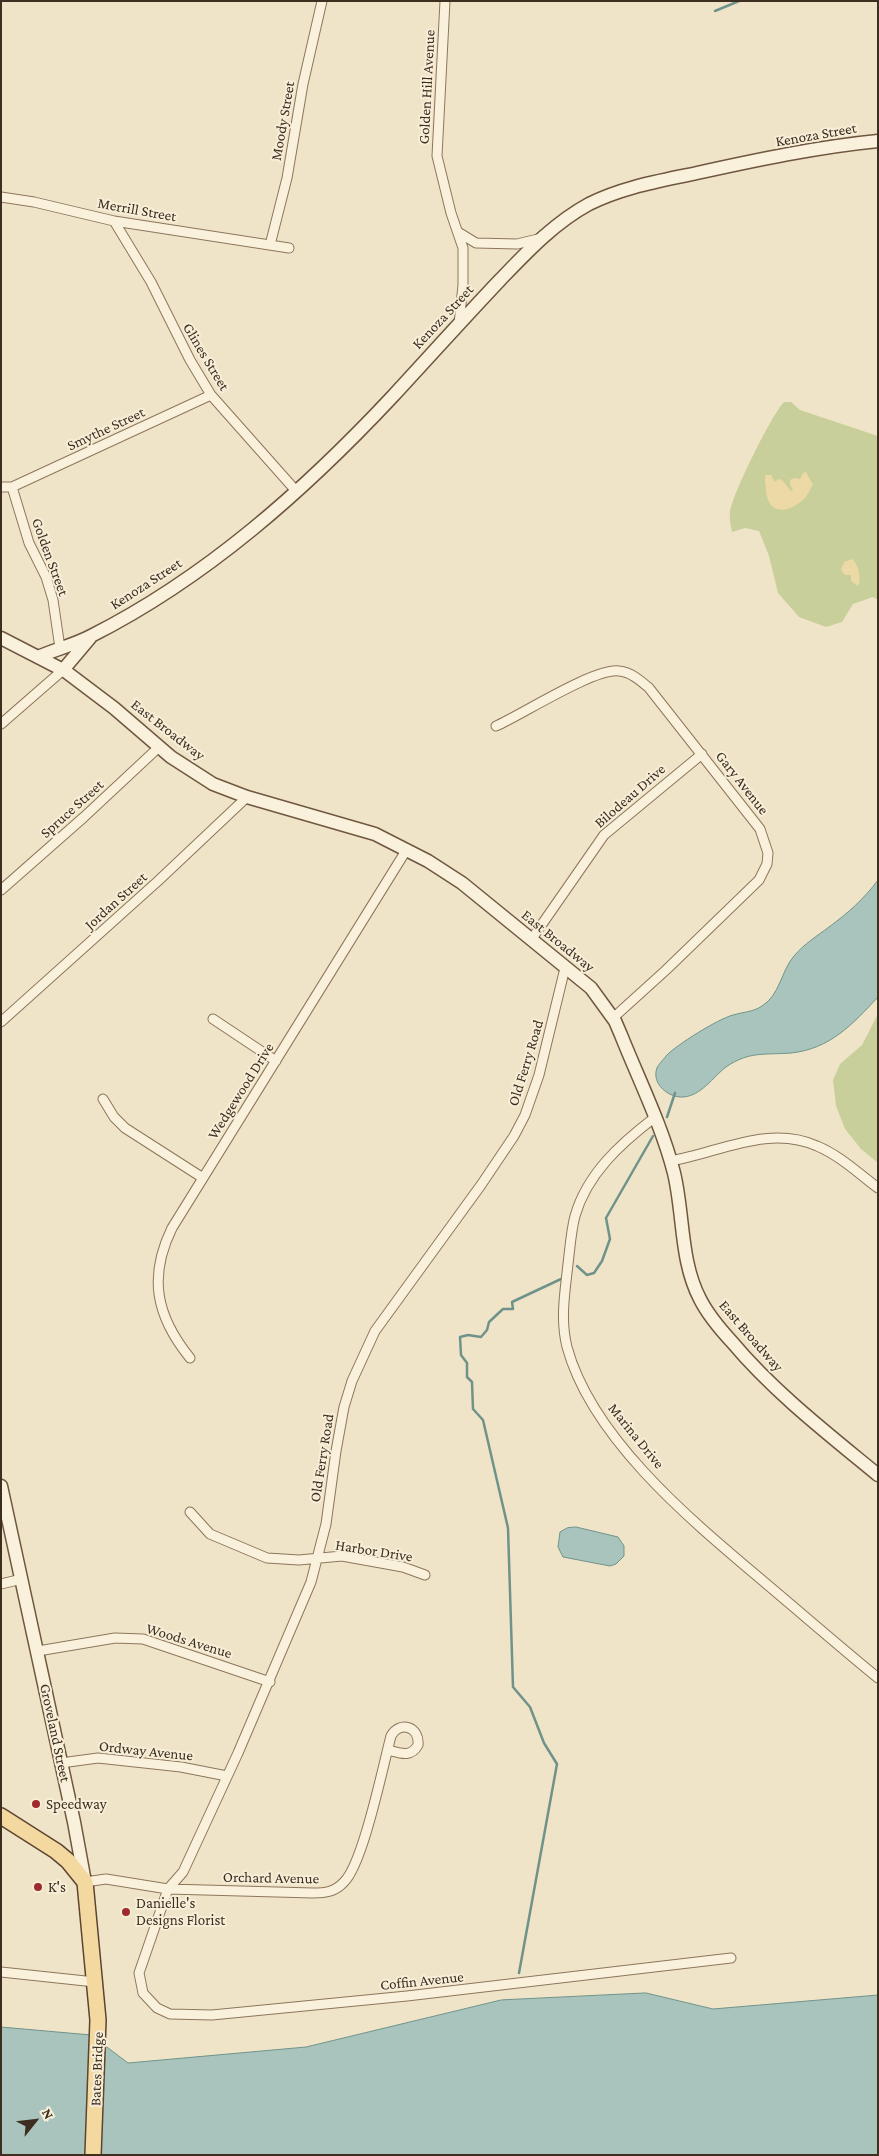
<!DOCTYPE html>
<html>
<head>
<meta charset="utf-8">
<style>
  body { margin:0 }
  #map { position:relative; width:879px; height:2156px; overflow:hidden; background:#f0e4c8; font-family:"Crimson Pro",serif }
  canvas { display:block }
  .frame { position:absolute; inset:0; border:2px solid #3d2e20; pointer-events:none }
  .north { position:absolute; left:10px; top:2096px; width:50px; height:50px; -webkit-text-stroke:4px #f7eed8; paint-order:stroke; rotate:61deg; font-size:14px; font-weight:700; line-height:20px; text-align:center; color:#3d2e20 }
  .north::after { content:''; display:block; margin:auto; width:18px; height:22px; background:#3d2e20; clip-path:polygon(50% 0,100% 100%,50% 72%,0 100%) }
</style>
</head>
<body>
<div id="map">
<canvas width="879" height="2156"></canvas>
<div class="frame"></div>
<div class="north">N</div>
</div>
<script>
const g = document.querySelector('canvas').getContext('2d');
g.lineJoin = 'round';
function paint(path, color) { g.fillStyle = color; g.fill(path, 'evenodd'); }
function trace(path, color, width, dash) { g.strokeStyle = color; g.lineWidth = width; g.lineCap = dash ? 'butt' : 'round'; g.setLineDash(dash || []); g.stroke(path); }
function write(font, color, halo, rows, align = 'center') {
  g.font = font + ' "Crimson Pro",serif'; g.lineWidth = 4; g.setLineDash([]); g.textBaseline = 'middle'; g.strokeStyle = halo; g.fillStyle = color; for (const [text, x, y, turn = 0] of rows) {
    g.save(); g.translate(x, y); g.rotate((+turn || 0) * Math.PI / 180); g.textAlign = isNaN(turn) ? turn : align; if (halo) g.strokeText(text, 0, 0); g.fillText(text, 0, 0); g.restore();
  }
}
paint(new Path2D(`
  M784 402H791L800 410 878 436V600L873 597 853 604 842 622 826 627 799 617 778 593 769 556 759 531 745 528 732 532C731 526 729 519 730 512 731 497 773 412 784 402Z
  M878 1014V1163L861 1149 845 1129 836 1106 833 1080 840 1064 862 1045Z`), '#c9cf9b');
paint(new Path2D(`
  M806 472 813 485C810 489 808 495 805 498 790 513 768 517 766 490 766 485 764 480 766 475H771L775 482 778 479 782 480 791 491 793 490 790 485V480L794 478 800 479 803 473Z
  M852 559C858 563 862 580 858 586L851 581V575H845L841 570 844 562Z`), '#ecd9a5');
const water = new Path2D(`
  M878 880V997C853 1024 830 1049 791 1053 765 1055 749 1051 726 1067 713 1077 701 1096 683 1097 669 1098 651 1084 657 1068 658 1065 663 1060 666 1056 676 1045 718 1019 733 1015 743 1012 753 1012 762 1006 780 995 781 971 794 956 804 944 817 936 829 927 848 913 864 899 878 880Z
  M576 1527 618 1537 624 1546V1556L616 1564 610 1566 563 1557 558 1547 560 1532 567 1528Z
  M646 1993 713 2009 878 1995V2155H1V2027L91 2035 128 2063 306 2047 501 2000Z`);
paint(water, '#a9c4bc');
trace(water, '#6f938a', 1);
trace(new Path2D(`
  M715 11 739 1
  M667 1117 675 1093
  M577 1266 587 1275 594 1273 602 1261 610 1239 606 1218 653 1136
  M519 1973 557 1764 544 1743 530 1707 513 1687 508 1528 483 1420 473 1409 472 1382 467 1377V1363L461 1355 460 1337 468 1335 481 1337 487 1330 489 1322 503 1309H513L512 1302 561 1279`), '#6f938a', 2.5);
const street = new Path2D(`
  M445 1 437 156 451 213 463 248V285L459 324
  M1 197 34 202 114 221 289 248
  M114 221 151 282 190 360 211 395 297 492
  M458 232 476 243 517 244 538 239
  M270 245 287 178 303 84 322 1
  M1 487H12L211 395
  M12 487 29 543 46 577 53 600 60 648
  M1 724 63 670
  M496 726C523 714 594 668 619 671 631 672 641 681 649 688L760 829 768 853 767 864 759 880 666 970 613 1018
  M1 890 84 817 159 747
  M531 940 604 835 702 754
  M565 968 539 1075 525 1115 514 1136 481 1185 375 1331 352 1381 344 1407 336 1451 326 1524 311 1582 238 1753 183 1872 168 1889 139 1973 143 1993 157 2008 170 2014 212 2015 407 1996 731 1958
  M213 1019 276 1061
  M1 1022 158 881 247 797
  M103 1099 114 1117 125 1128 203 1178
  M654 1118C620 1144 587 1174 575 1216 571 1231 570 1248 568 1264 565 1292 560 1319 567 1347 592 1439 692 1521 763 1581 801 1613 839 1646 878 1678
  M670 1161C718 1153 769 1124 817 1146 839 1155 858 1173 878 1188
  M190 1358C156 1316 148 1277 172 1228L407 849
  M190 1512 210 1534 267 1558 299 1560 342 1556 403 1567 425 1575
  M1 1584 22 1579
  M38 1651 115 1638 143 1639 270 1682
  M61 1763 98 1758 181 1767 227 1776
  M85 1882 106 1879 168 1889 313 1893C325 1893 335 1892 344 1882 363 1864 383 1766 391 1736 400 1720 420 1727 418 1745 411 1758 400 1753 388 1750
  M1 1972 95 1982`);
const secondary = new Path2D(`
  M1 638 65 671 114 708 171 757 213 784 247 797 375 834 428 861 462 883 591 988 615 1021 621 1035C639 1080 662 1126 674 1173 684 1215 680 1261 700 1299 708 1315 720 1329 732 1342 774 1392 827 1433 878 1475
  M38 657C56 649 74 645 91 636 206 578 305 490 393 396 429 357 464 318 500 280 527 252 554 223 589 204 623 187 660 181 697 173 756 160 817 147 878 141
  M63 670 90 638
  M1 1486 74 1822 85 1882`);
const primary = new Path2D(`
  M1 1816 56 1851 68 1861 85 1882 98 2020 93 2155`);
trace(street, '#8d765c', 11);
trace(secondary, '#6f573f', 15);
trace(primary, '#5b4430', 18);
trace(street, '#faf1dc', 9);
trace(secondary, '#faf1dc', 12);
trace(primary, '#f3d9a0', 15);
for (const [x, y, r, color] of [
  [36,1804,5,"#9e2a2b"],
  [38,1887,5,"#9e2a2b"],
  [126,1912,5,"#9e2a2b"]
]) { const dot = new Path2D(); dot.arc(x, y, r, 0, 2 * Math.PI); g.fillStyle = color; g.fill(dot); trace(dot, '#f7eed8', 2); }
write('15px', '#3d2e20', '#f7eed8', [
  ["Golden Hill Avenue",427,87,-87],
  ["Moody Street",283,121,-80],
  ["Kenoza Street",816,135,-10],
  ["Merrill Street",137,210,10],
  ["Kenoza Street",443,317,-47],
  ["Glines Street",206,357,59],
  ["Smythe Street",106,429,-25],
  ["Golden Street",50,557,70],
  ["Kenoza Street",146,584,-33],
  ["East Broadway",168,730,38],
  ["Gary Avenue",742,783,52],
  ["Bilodeau Drive",630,796,-41],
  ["Spruce Street",72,809,-42],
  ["Jordan Street",116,901,-42],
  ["East Broadway",558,941,39],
  ["Old Ferry Road",526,1063,-73],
  ["Wedgewood Drive",241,1091,-58],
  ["East Broadway",751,1336,49],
  ["Marina Drive",636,1436,51],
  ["Old Ferry Road",322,1458,-81],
  ["Harbor Drive",374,1551,9],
  ["Woods Avenue",189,1641,17],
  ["Groveland Street",55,1733,78],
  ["Ordway Avenue",146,1751,6],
  ["Orchard Avenue",271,1878,1],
  ["Coffin Avenue",422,1981,-6],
  ["Bates Bridge",97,2069,-88]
]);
write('15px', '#3d2e20', '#f7eed8', [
  ["Speedway",46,1804],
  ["K's",48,1887],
  ["Danielle's",136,1903],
  ["Designs Florist",136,1920]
], 'left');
</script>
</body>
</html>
